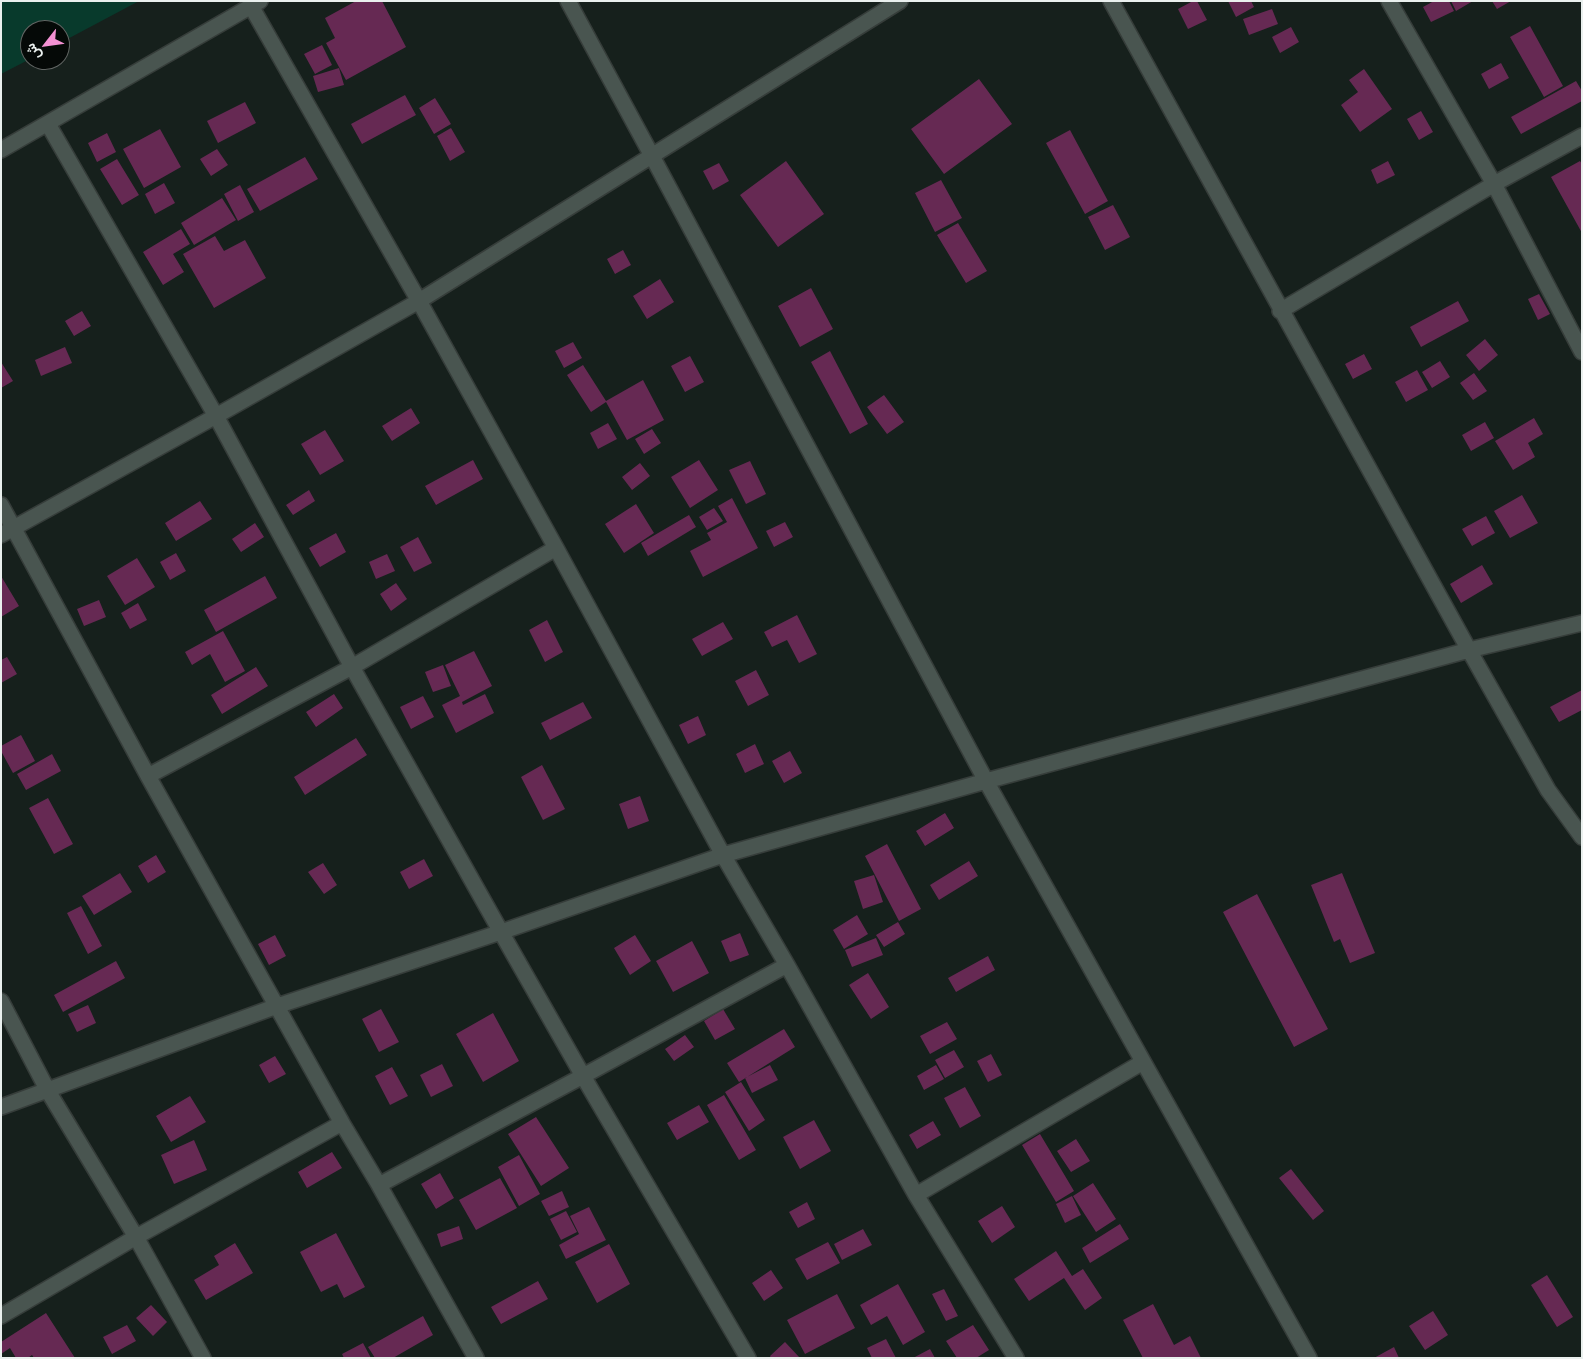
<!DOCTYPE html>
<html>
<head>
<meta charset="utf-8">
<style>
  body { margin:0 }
  #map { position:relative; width:1583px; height:1359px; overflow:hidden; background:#16201c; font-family:Cabin,Vazirmatn,sans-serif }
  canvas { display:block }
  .frame { position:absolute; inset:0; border:2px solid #eaf0ee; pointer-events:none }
  .north { position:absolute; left:20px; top:20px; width:50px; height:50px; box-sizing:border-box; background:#050907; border:1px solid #616563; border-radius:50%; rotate:240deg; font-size:14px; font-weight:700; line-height:20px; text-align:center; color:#eaf0ee }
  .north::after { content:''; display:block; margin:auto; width:18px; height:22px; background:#f491d3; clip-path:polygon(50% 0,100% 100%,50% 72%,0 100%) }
</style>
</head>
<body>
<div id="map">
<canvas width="1583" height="1359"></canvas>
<div class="frame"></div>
<div class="north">ش</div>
</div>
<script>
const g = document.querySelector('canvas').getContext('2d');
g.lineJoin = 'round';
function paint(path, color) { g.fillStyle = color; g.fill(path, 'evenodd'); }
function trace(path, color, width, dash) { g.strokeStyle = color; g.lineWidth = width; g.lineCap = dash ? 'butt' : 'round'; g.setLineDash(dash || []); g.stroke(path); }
paint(new Path2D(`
  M1 1H139L60 43V30H30V59L1 74Z`), '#083a2c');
paint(new Path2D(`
  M356 1H382L406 47 346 80 326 43 335 38 325 18Z
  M1193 1H1197L1207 20 1188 29 1178 9Z
  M1228 1H1251L1254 7 1236 17Z
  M1434 1H1449L1454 11 1431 22 1423 7Z
  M1451 1H1473L1456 11Z
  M1492 1H1511L1497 9Z
  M1272 9 1278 24 1249 35 1243 19Z
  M1530 26 1563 86 1544 97 1510 37Z
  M1291 27 1299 42 1280 53 1272 37Z
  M322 45 332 65 315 74 304 54Z
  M1501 63 1509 78 1489 89 1481 74Z
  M339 68 344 85 318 92 313 76Z
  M1364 69 1392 109 1360 132 1341 105 1358 92 1349 80Z
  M979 79 1012 124 944 174 911 129Z
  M1576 81 1582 91V101L1521 134 1511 117Z
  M405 95 416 115 362 144 351 124Z
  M435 98 451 124 434 134 419 108Z
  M245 102 256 123 218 143 207 121Z
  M1421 111 1433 132 1419 140 1407 119Z
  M451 128 465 152 450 161 437 136Z
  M160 129 181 167 144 188 123 149Z
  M1070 130 1108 201 1085 214 1046 143Z
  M107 133 116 152 97 162 88 143Z
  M217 149 228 165 211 176 200 159Z
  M305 157 318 179 260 211 247 189Z
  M117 159 139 195 122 205 100 169Z
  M786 161 824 214 778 247 740 195Z
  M1388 161 1395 175 1377 184 1371 170Z
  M1580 161 1582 164V233L1551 177Z
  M719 163 729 181 713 190 703 171Z
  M941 180 962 218 935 232 915 193Z
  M164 183 175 203 155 214 145 194Z
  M240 185 254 212 238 221 224 194Z
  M222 198 236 220 194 245 181 223Z
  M1113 205 1130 237 1105 250 1088 217Z
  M958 223 987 271 966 283 937 235Z
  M181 229 190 244 173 254 184 272 163 285 143 252Z
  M215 236 224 251 245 240 266 278 214 308 183 254Z
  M623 250 631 265 615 274 607 259Z
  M660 279 674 302 647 319 633 296Z
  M811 288 833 329 800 347 778 306Z
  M1539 294 1550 314 1538 320 1528 299Z
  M1458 301 1469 321 1421 347 1410 327Z
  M82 311 91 326 74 336 65 321Z
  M1485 339 1498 355 1479 371 1466 355Z
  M573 342 582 358 564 368 555 351Z
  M65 347 72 363 41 376 35 360Z
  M830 351 868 424 850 434 811 362Z
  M1364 354 1372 369 1353 379 1345 364Z
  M690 356 704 382 685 392 671 366Z
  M1440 361 1450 377 1432 388 1422 372Z
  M1 362 13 381 1 388Z
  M583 365 606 401 643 380 664 420 627 440 606 402 591 412 567 375Z
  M1417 370 1428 390 1406 402 1395 382Z
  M1474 373 1487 391 1473 400 1460 383Z
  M884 395 904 422 887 434 867 407Z
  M411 408 420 423 392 441 382 426Z
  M1534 418 1543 434 1528 443 1535 457 1513 470 1495 441Z
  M1485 422 1494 438 1471 451 1462 435Z
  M608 423 617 439 598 449 590 433Z
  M652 429 661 443 644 454 635 439Z
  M325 430 344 461 320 475 301 444Z
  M473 460 483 479 436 505 425 486Z
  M699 460 718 490 690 508 671 477Z
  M750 461 766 494 746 504 729 470Z
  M640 463 650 476 632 490 622 477Z
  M309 490 315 501 293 515 286 505Z
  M1522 495 1538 523 1510 538 1494 511Z
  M732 498 758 548 703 577 690 551 711 540 707 533 727 522 718 506Z
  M200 501 212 519 176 541 165 523Z
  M636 504 654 533 624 553 605 524Z
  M714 508 723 521 707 530 699 517Z
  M689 515 696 527 648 556 641 543Z
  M1486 516 1495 533 1472 546 1462 529Z
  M785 522 793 537 774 547 766 531Z
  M255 523 264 537 241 552 232 539Z
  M336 533 346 552 320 567 309 548Z
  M418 537 432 563 414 572 400 547Z
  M176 553 186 571 170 580 160 562Z
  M387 554 395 571 376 579 369 562Z
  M137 558 155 587 125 605 107 576Z
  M1482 565 1493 584 1461 603 1450 584Z
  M1 576 19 606 1 617Z
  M265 576 277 598 216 632 204 610Z
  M396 583 407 599 391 611 380 594Z
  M99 600 106 617 84 626 77 609Z
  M138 603 147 620 130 629 121 613Z
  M797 615 817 654 799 663 787 640 772 647 764 632Z
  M547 620 563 652 545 662 529 630Z
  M723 622 733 639 702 656 692 639Z
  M223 631 245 671 225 682 210 654 192 665 185 652Z
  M474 651 492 686 462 702 463 705 485 694 494 713 456 733 442 705 460 696 445 665Z
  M7 657 17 674 1 683V660Z
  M443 665 451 686 433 692 425 672Z
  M256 667 268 686 222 714 211 695Z
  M756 670 769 695 748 706 735 681Z
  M1582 690V710L1559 722 1550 707Z
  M334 694 343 708 316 727 306 712Z
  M423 696 434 717 411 729 400 707Z
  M583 702 592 718 550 740 541 723Z
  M698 716 706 735 688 744 679 725Z
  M21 735 35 761 13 773 1 751V746Z
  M356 738 367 755 305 795 294 777Z
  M755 744 764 764 745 773 736 754Z
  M790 751 802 773 784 783 772 761Z
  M52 754 61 771 26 790 17 774Z
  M542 765 565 809 543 820 521 777Z
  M640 796 649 821 628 829 619 804Z
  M48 798 73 844 54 854 29 808Z
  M945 813 954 828 925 846 916 831Z
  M887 844 921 909 899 921 865 856Z
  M156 855 166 872 148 883 138 866Z
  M424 859 433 876 409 889 400 872Z
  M969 861 978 876 939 900 930 885Z
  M323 863 337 885 324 894 308 872Z
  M120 873 132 892 94 915 82 896Z
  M1342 873 1375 953 1350 963 1340 939 1334 942 1311 885Z
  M874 875 883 902 863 909 854 881Z
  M1257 894 1328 1029 1294 1047 1223 912Z
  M81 906 102 946 88 954 67 913Z
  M857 915 868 934 844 949 833 930Z
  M898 922 905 934 884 947 876 935Z
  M740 933 749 955 730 962 721 941Z
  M275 935 286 956 269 965 258 944Z
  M635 935 651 961 630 975 614 948Z
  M876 938 883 955 852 967 845 950Z
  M692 941 709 973 673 992 656 961Z
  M988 956 995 970 956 992 948 978Z
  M116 961 125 978 63 1012 54 995Z
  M868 973 889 1007 871 1019 849 985Z
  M88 1005 96 1023 77 1032 68 1014Z
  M381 1009 399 1042 379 1052 362 1019Z
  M723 1009 735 1029 715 1040 704 1021Z
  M493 1013 519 1061 483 1082 456 1034Z
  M947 1022 957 1039 930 1054 920 1036Z
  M784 1029 795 1047 739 1082 727 1063Z
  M685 1035 694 1047 674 1061 665 1049Z
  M954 1050 964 1067 945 1078 935 1060Z
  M991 1054 1002 1075 988 1082 977 1061Z
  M275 1056 286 1074 269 1083 259 1065Z
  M442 1064 453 1086 431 1097 420 1075Z
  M770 1065 778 1080 752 1093 745 1078Z
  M936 1065 944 1079 924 1090 917 1076Z
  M392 1067 408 1096 390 1105 375 1076Z
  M741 1082 765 1120 749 1131 725 1092Z
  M965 1087 981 1116 960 1128 944 1098Z
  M724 1095 756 1150 739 1160 707 1105Z
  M190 1096 206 1122 171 1142 156 1116Z
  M699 1105 709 1122 677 1140 667 1123Z
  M536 1117 569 1168 541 1186 508 1134Z
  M814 1120 831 1151 800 1169 783 1137Z
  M933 1121 941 1135 917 1149 909 1135Z
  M1040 1134 1074 1191 1056 1202 1022 1145Z
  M1076 1139 1090 1161 1071 1172 1057 1151Z
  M194 1140 207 1170 174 1184 161 1155Z
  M332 1152 342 1168 307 1188 298 1172Z
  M519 1155 540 1194 519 1206 498 1167Z
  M1291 1169 1324 1211 1313 1220 1279 1178Z
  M440 1173 454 1198 436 1209 421 1184Z
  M500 1178 517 1208 476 1230 459 1200Z
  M1093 1183 1116 1219 1096 1232 1073 1196Z
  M562 1191 569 1207 549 1216 541 1201Z
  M1072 1196 1081 1215 1065 1223 1056 1204Z
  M807 1202 815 1219 798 1228 789 1212Z
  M1002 1206 1015 1227 992 1243 978 1221Z
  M589 1207 606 1240 566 1259 559 1245 579 1234 570 1216Z
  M566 1211 577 1232 561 1240 550 1219Z
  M1120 1224 1129 1239 1090 1263 1082 1248Z
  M459 1226 463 1239 441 1247 437 1234Z
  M863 1229 872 1245 842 1260 834 1244Z
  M336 1233 365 1287 344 1298 337 1284 321 1292 300 1252Z
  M828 1242 840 1263 807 1280 795 1259Z
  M235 1243 253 1273 206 1300 194 1280 219 1265 214 1256Z
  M609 1244 630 1284 597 1303 575 1262Z
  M1056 1251 1072 1276 1083 1269 1102 1298 1085 1310 1064 1278 1029 1301 1014 1279Z
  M771 1270 783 1288 764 1301 752 1283Z
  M1547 1275 1573 1317 1557 1327 1531 1285Z
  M538 1281 548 1299 501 1324 491 1307Z
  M898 1284 925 1332 903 1345 887 1316 871 1325 860 1305Z
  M944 1289 958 1316 946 1321 932 1294Z
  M837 1294 855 1328 805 1354 787 1320Z
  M1153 1304 1174 1345 1190 1336 1201 1358H1143L1123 1320Z
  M151 1305 167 1322 153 1336 136 1318Z
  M1433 1311 1448 1335 1425 1350 1409 1326Z
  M46 1313 75 1358H34L32 1355 28 1358H16L10 1348 1 1354V1342Z
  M423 1316 433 1335 393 1358H375L368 1347Z
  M127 1325 136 1341 112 1354 103 1337Z
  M973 1325 989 1350 976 1358H957L946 1341Z
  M886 1339 896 1358H872L867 1348Z
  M785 1342 800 1358H771L770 1356Z
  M363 1343 371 1358H344L342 1354Z
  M1394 1347 1399 1358H1374Z
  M930 1349 935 1358H913Z`), '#662953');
const street = new Path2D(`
  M568 1 652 156 986 781 1309 1358
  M1111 1 1469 650 1548 790 1582 837
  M1389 1 1494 184 1582 352
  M251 6 419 301 556 548 723 855 787 965 916 1195 1016 1358
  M48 124 216 416 352 667 501 932 583 1076 748 1358
  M1 150 260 1
  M1280 311 1494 184 1582 136
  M1 505 148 776 342 1123 379 1185 476 1358
  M1 535 216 416 419 301 900 1
  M148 776 352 667 556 548
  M1 1001 48 1091 136 1237 203 1358
  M1 1107 277 1006 501 932 723 855 986 781 1469 650 1582 623
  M379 1185 583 1076 787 965
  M916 1195 1143 1062
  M1 1316 136 1237 342 1123`);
trace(street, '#363d3a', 18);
trace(street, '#495550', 15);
</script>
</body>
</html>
